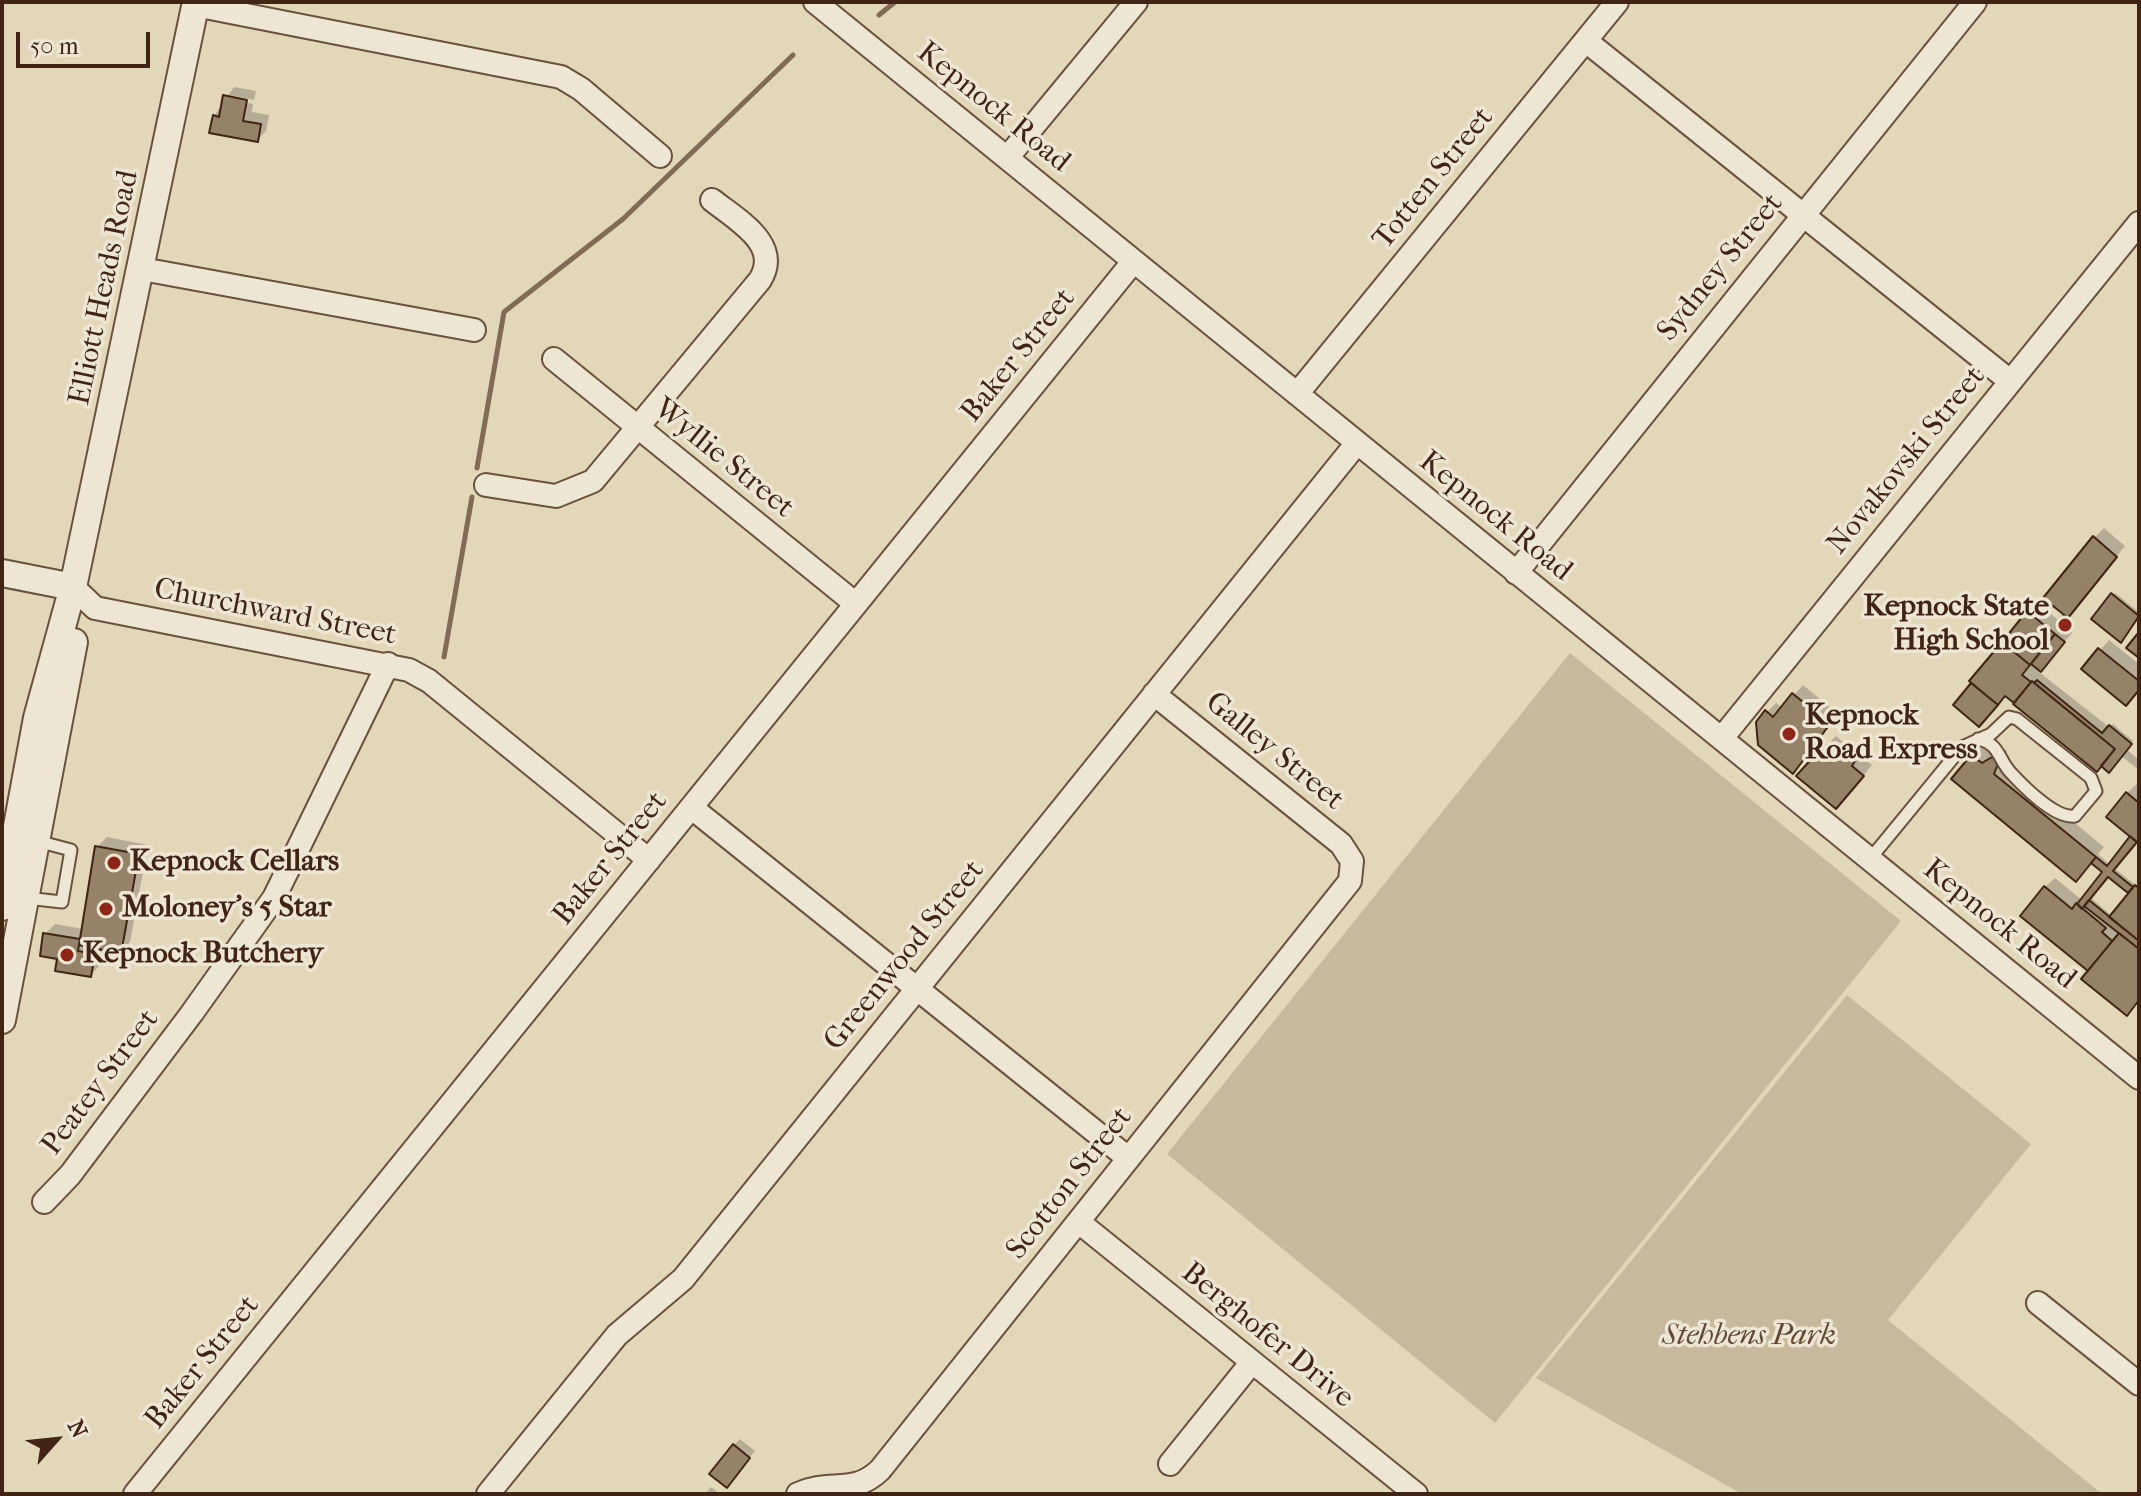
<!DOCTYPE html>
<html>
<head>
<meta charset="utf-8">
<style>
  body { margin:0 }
  #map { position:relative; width:2141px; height:1496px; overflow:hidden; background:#e2d8b9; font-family:"IM FELL French Canon",serif }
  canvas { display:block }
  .frame { position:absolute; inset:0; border:4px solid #412413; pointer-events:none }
  .north { position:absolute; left:16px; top:1400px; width:80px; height:80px; -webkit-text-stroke:6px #ece6d2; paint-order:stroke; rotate:63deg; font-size:22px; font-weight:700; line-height:32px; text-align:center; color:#412413 }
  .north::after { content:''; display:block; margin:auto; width:28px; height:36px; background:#412413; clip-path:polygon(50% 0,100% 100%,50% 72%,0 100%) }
  .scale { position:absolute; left:16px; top:32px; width:134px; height:36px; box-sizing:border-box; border:4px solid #412413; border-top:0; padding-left:10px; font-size:24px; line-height:28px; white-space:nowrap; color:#412413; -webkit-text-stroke:6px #ece6d2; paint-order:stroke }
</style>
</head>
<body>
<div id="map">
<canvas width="2141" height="1496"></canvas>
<div class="frame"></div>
<div class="north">N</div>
<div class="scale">50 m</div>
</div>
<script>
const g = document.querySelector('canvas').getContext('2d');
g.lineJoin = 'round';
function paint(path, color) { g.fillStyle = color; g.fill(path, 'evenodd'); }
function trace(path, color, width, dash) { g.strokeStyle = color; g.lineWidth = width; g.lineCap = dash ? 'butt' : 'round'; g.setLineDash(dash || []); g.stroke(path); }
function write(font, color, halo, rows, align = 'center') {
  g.font = font + ' "IM FELL French Canon",serif'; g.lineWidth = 7; g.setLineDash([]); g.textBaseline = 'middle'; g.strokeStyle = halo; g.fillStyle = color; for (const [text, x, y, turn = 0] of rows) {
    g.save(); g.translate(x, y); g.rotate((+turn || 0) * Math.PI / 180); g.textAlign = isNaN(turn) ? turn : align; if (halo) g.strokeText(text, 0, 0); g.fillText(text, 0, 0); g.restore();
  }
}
paint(new Path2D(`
  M1570 653 1901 921 1495 1423 1167 1154Z
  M1847 995 2031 1144 1888 1320 2102 1494H1742L1536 1378Z`), '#c7b99d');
paint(new Path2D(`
  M234 87 256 91 254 100 229 95V99L253 104 252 112 269 115 266 131 257 140 214 116Z
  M2104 528 2125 546 2063 624 2073 632 2039 672 2109 727 2113 724 2133 741 2126 749 2139 760V770L2121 756 2102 764 2006 694 1989 715 1956 705 2038 603 2057 619 2064 613 2094 538Z
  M2115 593 2139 612V618L2120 641 2093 619Z
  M2109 640 2139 664V689L2084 669Z
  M1803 685 1838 714 1793 771 1767 712 1776 703 1783 708Z
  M1836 736 1855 752 1865 741 1868 743 1861 756 1872 765 1846 797 1826 746Z
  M1982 747 1993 755 2003 748 2007 751 2003 764 2104 847 2098 854 2110 865 2133 836 2127 793 2137 784 2139 786V841L2114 868 2137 886 2139 883V1000L2090 971 2045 887 2055 878 2082 900 2105 872 1954 779ZM2108 874 2128 890 2136 886 2112 916 2090 897Z
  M107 837 148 845 130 942 121 951 103 948 100 965 91 975 59 957 45 934 55 924 83 929 97 847Z
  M740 1439 755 1451 732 1479 734 1445Z
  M711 1487 720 1494H705Z`), '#0003');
trace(new Path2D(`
  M879 15 895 2
  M477 468 504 312 623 219 793 55
  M444 657 472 497`), '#816b55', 5);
const building = new Path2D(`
  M223 95 247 100 243 121 261 124 258 142 209 133 213 115 219 117Z
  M2093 536 2117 557 2068 618 2043 598Z
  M2111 593 2139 616 2121 643 2091 619Z
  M2027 611 2055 634 2030 665 2002 642Z
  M2139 632V658L2126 648Z
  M2055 634 2065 642 2041 672 2031 664Z
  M2002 642 2030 665 2022 675 2031 682 2014 703 2005 696 1998 705 1969 681Z
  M2098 648 2139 681V690L2126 706 2081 669Z
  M2037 680 2102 733 2109 725 2132 744 2109 773 2101 766 2115 749 2034 683Z
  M2032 681 2115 749 2097 772 2013 704Z
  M1971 683 1998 705 1979 727 1953 705Z
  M1792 693 1830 724 1793 774 1758 745 1756 722 1765 710 1773 717Z
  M1825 744 1845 761 1854 749 1860 753 1852 766 1864 776 1836 809 1796 776Z
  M1971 755 1982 763 1992 757 1999 761 1994 774 2096 857 2076 882 1951 779Z
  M2126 792 2139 803V844L2106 817Z
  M2130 836 2137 842 2113 871 2133 887 2128 893 2108 877 2082 909 2077 904 2102 872 2091 863 2096 857 2107 866Z
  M95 846 139 854 121 954 79 945Z
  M2135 885 2139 888V941L2109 917Z
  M2044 886 2072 909 2076 903 2106 928 2102 932 2112 941 2088 971 2020 916Z
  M2089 900 2139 941V949L2084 906Z
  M43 933 80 939 78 951 95 954 91 977 55 971 57 959 40 956Z
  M2119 933 2139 949V1000L2127 1016 2081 979Z
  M733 1444 750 1458 727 1488 709 1474Z`);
paint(building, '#958269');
trace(building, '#412413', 2);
const service = new Path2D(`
  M1870 859 1962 747 1991 734 2009 717 2017 719 2091 778 2096 791 2075 816C2056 819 2025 788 2012 774 1999 762 2000 743 1978 739
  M26 898 62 902 71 850 37 841`);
const minor = new Path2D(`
  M815 2 2139 1078
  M195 5 561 77 581 89 660 156
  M1586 41 2010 381
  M1007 158 1136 2
  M142 269 474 330
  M554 359 856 604
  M1297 394 1617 2
  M486 485 556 496 593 481 760 280C782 244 737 220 712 200
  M1516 573 1975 2
  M73 587 95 608 409 670 429 681 649 860
  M1722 738 2139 223
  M692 808 1128 1158
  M44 1202 70 1175 192 1013 274 898 388 664
  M1080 1223 1416 1494
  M2038 1303 2139 1384
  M1170 1464 1252 1362
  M135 1494 1133 262
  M488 1494 617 1335 683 1279 1357 443
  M798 1494C830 1479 853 1496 880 1470L1350 881 1352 861 1341 844 1154 694`);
const tertiary = new Path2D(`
  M2 573 73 587
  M2 907 37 718 73 587 196 2
  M2 1020 74 642`);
trace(service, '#69513c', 15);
trace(minor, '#69513c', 26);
trace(tertiary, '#69513c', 30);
trace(service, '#ece6d2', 11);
trace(minor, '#ece6d2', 22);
trace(tertiary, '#ece6d2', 26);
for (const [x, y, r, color] of [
  [2065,625,8,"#8f2418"],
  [1789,734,8,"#8f2418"],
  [114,863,8,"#8f2418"],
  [106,909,8,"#8f2418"],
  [67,955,8,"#8f2418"]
]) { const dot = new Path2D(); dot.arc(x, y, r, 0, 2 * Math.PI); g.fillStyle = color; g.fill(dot); trace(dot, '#ece6d2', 3); }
write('30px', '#412413', '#ece6d2', [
  ["Kepnock Road",993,108,39],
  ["Totten Street",1434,179,-51],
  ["Sydney Street",1721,268,-51],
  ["Elliott Heads Road",105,288,-78],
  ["Baker Street",1019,356,-51],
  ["Wyllie Street",723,459,39],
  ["Novakovski Street",1907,461,-51],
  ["Kepnock Road",1495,517,39],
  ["Churchward Street",275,613,11],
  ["Galley Street",1274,752,39],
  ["Baker Street",611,859,-51],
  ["Kepnock Road",1999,925,39],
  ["Greenwood Street",905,956,-51],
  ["Peatey Street",101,1083,-53],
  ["Scotton Street",1070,1184,-52],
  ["Berghofer Drive",1267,1336,39],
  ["Baker Street",203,1363,-51]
]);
write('bold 30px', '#412413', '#ece6d2', [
  ["Kepnock State",2049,608,"right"],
  ["High School",2049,642,"right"],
  ["Kepnock",1805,717],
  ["Road Express",1805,751],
  ["Kepnock Cellars",130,863],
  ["Moloney's 5 Star",122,909],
  ["Kepnock Butchery",83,955]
], 'left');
write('italic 30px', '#624936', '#ece6d2', [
  ["Stehbens Park",1749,1337]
]);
</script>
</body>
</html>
